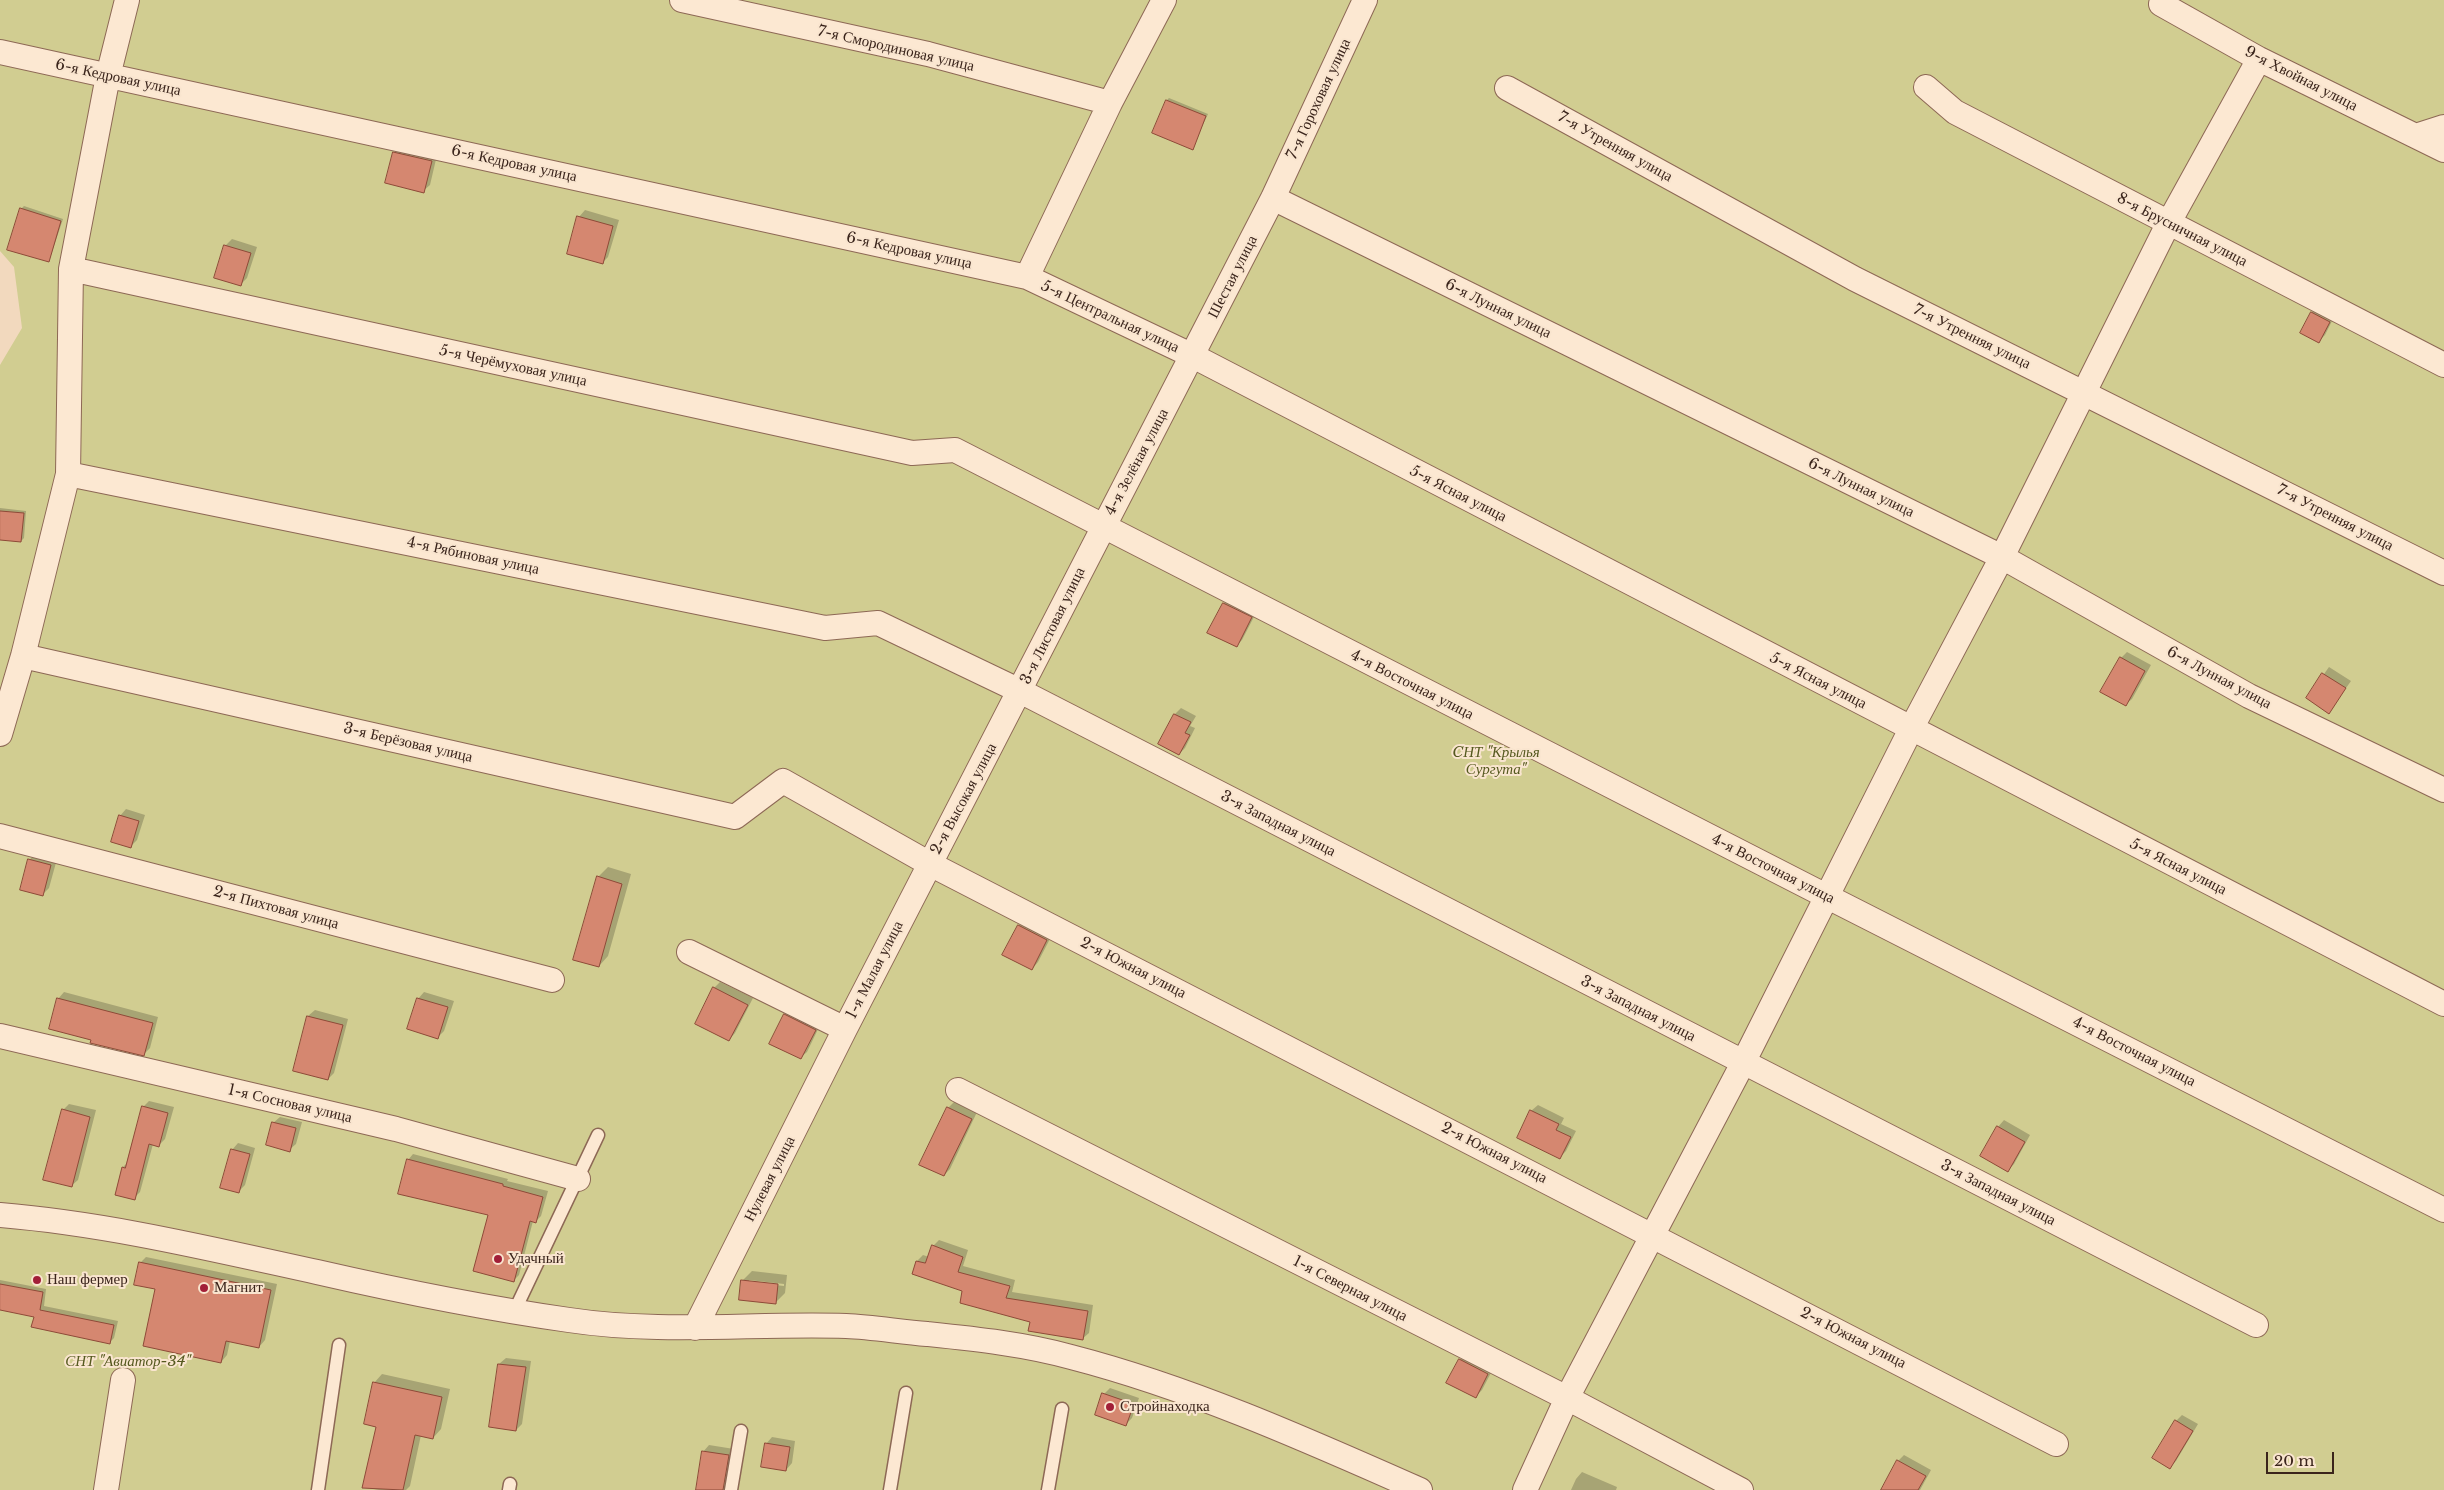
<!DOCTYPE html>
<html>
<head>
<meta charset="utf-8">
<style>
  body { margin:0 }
  #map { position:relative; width:2444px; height:1490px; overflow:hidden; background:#f2d9be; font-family:"Libre Baskerville",serif }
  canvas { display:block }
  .scale { position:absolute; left:2266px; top:1452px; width:68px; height:22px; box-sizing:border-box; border:2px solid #3a241b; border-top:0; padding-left:6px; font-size:15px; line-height:18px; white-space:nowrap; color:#3a241b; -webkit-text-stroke:4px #f9e5cf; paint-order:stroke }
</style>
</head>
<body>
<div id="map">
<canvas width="2444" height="1490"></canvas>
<div class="scale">20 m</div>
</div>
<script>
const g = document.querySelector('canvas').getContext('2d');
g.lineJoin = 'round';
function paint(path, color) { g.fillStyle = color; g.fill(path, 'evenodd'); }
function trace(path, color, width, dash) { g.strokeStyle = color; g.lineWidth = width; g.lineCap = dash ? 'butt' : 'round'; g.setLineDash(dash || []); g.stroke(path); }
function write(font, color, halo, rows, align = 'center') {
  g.font = font + ' "Libre Baskerville",serif'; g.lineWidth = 4; g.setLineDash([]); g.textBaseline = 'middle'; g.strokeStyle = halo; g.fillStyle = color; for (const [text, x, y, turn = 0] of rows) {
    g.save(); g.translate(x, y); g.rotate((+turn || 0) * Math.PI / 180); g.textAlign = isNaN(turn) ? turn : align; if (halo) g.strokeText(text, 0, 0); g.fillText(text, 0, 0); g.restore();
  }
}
paint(new Path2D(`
  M0 0H2444V1490H0V365L22 328 14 267 0 251Z`), '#d1cd91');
paint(new Path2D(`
  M1169 98 1208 114 1192 148 1167 100Z
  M400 147 437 155 430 185 423 191 394 153Z
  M24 206 63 219 49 261 21 209Z
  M585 210 619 220 608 257 602 263 579 217Z
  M232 239 257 247 247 278 241 284 225 246Z
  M2318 306 2335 315 2325 335 2319 341 2302 332 2312 312Z
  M0 508 26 511 24 538 21 541 0 539Z
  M1230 597 1257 611 1242 640 1236 646 1209 632 1224 603Z
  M2127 652 2151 665 2132 699 2125 705 2121 658Z
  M2329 667 2351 681 2329 712 2307 698Z
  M1181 708 1196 716 1190 726 1195 728 1185 748 1179 754 1160 744 1175 714Z
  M126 809 145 815 137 840 131 846 120 816Z
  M36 854 57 859 49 888 43 894 29 860Z
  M608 867 631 874 608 956 599 966 598 877Z
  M1025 919 1053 933 1038 962 1032 969 1019 925Z
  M720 982 753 998 735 1033 729 1040 714 988Z
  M64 992 158 1017 150 1048 144 1054 93 1039 58 999Z
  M424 992 454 1001 444 1031 438 1037 418 999Z
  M792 1009 821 1023 807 1052 800 1058 785 1015Z
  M315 1010 348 1019 334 1073 328 1079 308 1016Z
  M149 1101 174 1107 165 1139 159 1145 153 1144 140 1192 134 1198 116 1194 123 1167 128 1162 143 1107Z
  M955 1101 977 1112 950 1169 944 1175 948 1108Z
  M69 1104 96 1110 78 1180 71 1186 63 1110Z
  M1538 1105 1564 1118 1561 1124 1576 1131 1566 1151 1560 1157 1531 1111Z
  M280 1117 302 1122 296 1144 289 1150 273 1123Z
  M2004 1120 2030 1135 2014 1164 2008 1170 1998 1127Z
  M238 1143 255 1148 245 1185 239 1191 232 1150Z
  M413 1154 508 1179 507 1181 548 1191 541 1216 536 1221H533L519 1275 514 1280 489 1214 408 1160Z
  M939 1240 968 1250 963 1266 1015 1280 1012 1292 1093 1305 1089 1333 1082 1339 1031 1321 964 1291 917 1261 923 1255 929 1257 933 1246Z
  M146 1257 277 1284 265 1340 259 1347 230 1341 227 1355 221 1362 157 1288 140 1263Z
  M752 1271 787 1275 785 1293 775 1303 743 1280ZM749 1280 784 1284V1286L749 1282Z
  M0 1280 46 1289 44 1306 118 1321 114 1338 110 1342 35 1316 0 1309Z
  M1466 1353 1494 1367 1482 1390 1475 1397 1460 1360Z
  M506 1358 531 1361 522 1424 516 1430 499 1364Z
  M382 1374 450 1389 441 1429 433 1438 421 1435 410 1486 406 1490H379L364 1487 377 1426 374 1383Z
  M1110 1388 1139 1398 1132 1418 1126 1424 1104 1394Z
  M2182 1415 2198 1424 2176 1461 2170 1467 2176 1421Z
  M772 1437 795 1441 792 1463 786 1470 766 1444Z
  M709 1445 734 1449 725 1490H708L703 1452Z
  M1904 1455 1931 1470 1920 1490H1883L1898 1461Z
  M1582 1472 1617 1487 1616 1490H1571L1576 1479Z`), '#0003');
const building = new Path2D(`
  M1166 100 1206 116 1193 150 1152 133Z
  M393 152 432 161 424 193 385 183Z
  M20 208 61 221 49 262 7 250Z
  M577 216 613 226 603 264 567 254Z
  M224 245 251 253 241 286 214 278Z
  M2311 312 2330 322 2319 343 2300 333Z
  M0 511 24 513 21 542 0 540Z
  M1223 603 1252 617 1237 647 1207 633Z
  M2120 657 2145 671 2126 706 2100 692Z
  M2322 673 2346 688 2329 714 2306 698Z
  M1174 714 1191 722 1185 733 1190 735 1179 755 1158 744Z
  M119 815 139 821 131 848 111 842Z
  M28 859 51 865 43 896 20 890Z
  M597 876 622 884 599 967 573 960Z
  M1018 925 1047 940 1032 970 1002 955Z
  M713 987 748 1005 729 1041 695 1024Z
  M57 998 153 1023 144 1056 90 1043 91 1040 49 1029Z
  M417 998 448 1007 438 1039 407 1029Z
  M784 1014 816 1030 801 1059 769 1044Z
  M307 1016 343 1025 328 1080 293 1071Z
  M142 1106 168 1113 159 1147 149 1144 135 1200 115 1195 122 1167 125 1168Z
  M947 1107 972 1119 944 1176 919 1165Z
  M62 1109 90 1117 72 1187 43 1180Z
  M1530 1110 1559 1124 1556 1130 1571 1137 1560 1159 1517 1138Z
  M272 1122 296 1128 290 1152 266 1145Z
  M1997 1126 2025 1142 2008 1172 1980 1156Z
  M231 1149 250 1154 239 1193 220 1188Z
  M407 1159 503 1184V1186L543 1197 536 1223 530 1221 514 1282 473 1271 488 1215 398 1194Z
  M932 1245 963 1257 958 1272 1010 1286 1006 1298 1088 1311 1083 1340 1028 1331 1030 1322 960 1303 962 1291 912 1274 916 1261 925 1263Z
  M139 1262 271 1290 259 1348 226 1341 221 1363 143 1346 155 1289 134 1285Z
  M741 1280 778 1284 776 1304 739 1300Z
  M0 1284 43 1292 40 1310 114 1325 110 1344 31 1327 34 1317 0 1310Z
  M1459 1359 1488 1374 1476 1398 1446 1383Z
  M498 1364 526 1367 516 1431 489 1427Z
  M373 1382 442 1397 433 1439 415 1435 403 1490 362 1488 376 1427 364 1424Z
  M1102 1393 1134 1404 1126 1426 1095 1415Z
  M2175 1420 2193 1431 2170 1469 2152 1458Z
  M765 1443 790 1447 786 1471 761 1467Z
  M702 1451 729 1455 723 1490H696Z
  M1897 1460 1926 1476 1918 1490H1881Z`);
paint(building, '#d58770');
trace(building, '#8e4a38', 1);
const lane = new Path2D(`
  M514 1312 598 1135
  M318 1490 339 1345
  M509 1490 510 1484
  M731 1490 741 1431
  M890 1490 906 1393
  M1048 1490 1062 1409`);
const street = new Path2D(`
  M682 0 928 54 1110 103
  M2161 4 2259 59 2444 150
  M0 52 1027 277 1193 356 2444 1004
  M1926 87 1955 112 2444 365
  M1507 88 1855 279 2444 573
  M2416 136 2444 127
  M1273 198 2002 557 2249 696 2444 790
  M71 269 912 453 955 450 1828 897 2444 1210
  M1027 277 1110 103 1164 0
  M68 474 825 628 878 623 1020 691 2256 1325
  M23 656 735 817 783 781 930 864 2056 1444
  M0 734 23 656 68 474 71 269 108 76 127 0
  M0 836 552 980
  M689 952 845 1029
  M0 1036 396 1129 578 1179
  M958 1090 1567 1398 1741 1490
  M0 1215C108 1224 211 1249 317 1272 400 1291 484 1308 569 1320 661 1334 754 1323 846 1326 873 1327 900 1332 927 1334 975 1339 1024 1344 1071 1357 1191 1388 1307 1440 1420 1490
  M695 1328 845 1029 1273 198 1365 0
  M106 1490 123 1380
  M1525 1490 1567 1398 1743 1063 1911 729 2002 557 2168 224 2259 59`);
trace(lane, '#8d6855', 15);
trace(street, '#8d6855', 26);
trace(lane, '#fce8d2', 12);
trace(street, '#fce8d2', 24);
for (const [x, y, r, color] of [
  [498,1259,5,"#a21f38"],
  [37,1280,5,"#a21f38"],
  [204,1288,5,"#a21f38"],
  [1110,1407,5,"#a21f38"]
]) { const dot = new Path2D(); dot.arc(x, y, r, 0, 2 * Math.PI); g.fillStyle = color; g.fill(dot); trace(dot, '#f9e5cf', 2); }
write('15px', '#3a241b', '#f9e5cf', [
  ["7-я Смородиновая улица",896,49,13],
  ["6-я Кедровая улица",118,78,12],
  ["9-я Хвойная улица",2301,79,27],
  ["7-я Гороховая улица",1319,99,-65],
  ["7-я Утренняя улица",1615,147,29],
  ["6-я Кедровая улица",514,164,12],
  ["8-я Брусничная улица",2182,230,27],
  ["6-я Кедровая улица",909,251,12],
  ["Шестая улица",1233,277,-63],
  ["6-я Лунная улица",1498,309,26],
  ["5-я Центральная улица",1110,317,25],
  ["7-я Утренняя улица",1972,337,26],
  ["5-я Черёмуховая улица",513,366,12],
  ["4-я Зелёная улица",1137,462,-62],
  ["6-я Лунная улица",1861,488,26],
  ["5-я Ясная улица",1458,494,27],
  ["7-я Утренняя улица",2335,518,27],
  ["4-я Рябиновая улица",473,556,12],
  ["3-я Листовая улица",1053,626,-64],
  ["6-я Лунная улица",2219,678,28],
  ["5-я Ясная улица",1818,681,27],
  ["4-я Восточная улица",1412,685,27],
  ["3-я Берёзовая улица",408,743,13],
  ["2-я Высокая улица",964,799,-62],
  ["3-я Западная улица",1278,824,27],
  ["5-я Ясная улица",2178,867,27],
  ["4-я Восточная улица",1773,869,27],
  ["2-я Пихтовая улица",276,908,15],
  ["2-я Южная улица",1133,968,27],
  ["1-я Малая улица",875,970,-63],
  ["3-я Западная улица",1638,1009,27],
  ["4-я Восточная улица",2134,1052,27],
  ["1-я Сосновая улица",290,1104,13],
  ["2-я Южная улица",1494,1153,27],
  ["Нулевая улица",770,1179,-63],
  ["3-я Западная улица",1998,1193,27],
  ["1-я Северная улица",1350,1289,27],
  ["2-я Южная улица",1853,1338,27]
]);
write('italic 15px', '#55591f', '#f9e5cf', [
  ["CНТ \"Крылья",1496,753],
  ["Сургута\"",1496,770],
  ["СНТ \"Авиатор-34\"",128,1362]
]);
write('15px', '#3a241b', '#f9e5cf', [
  ["Удачный",508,1259],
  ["Наш фермер",47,1280],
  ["Магнит",214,1288],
  ["Стройнаходка",1120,1407]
], 'left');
</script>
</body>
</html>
